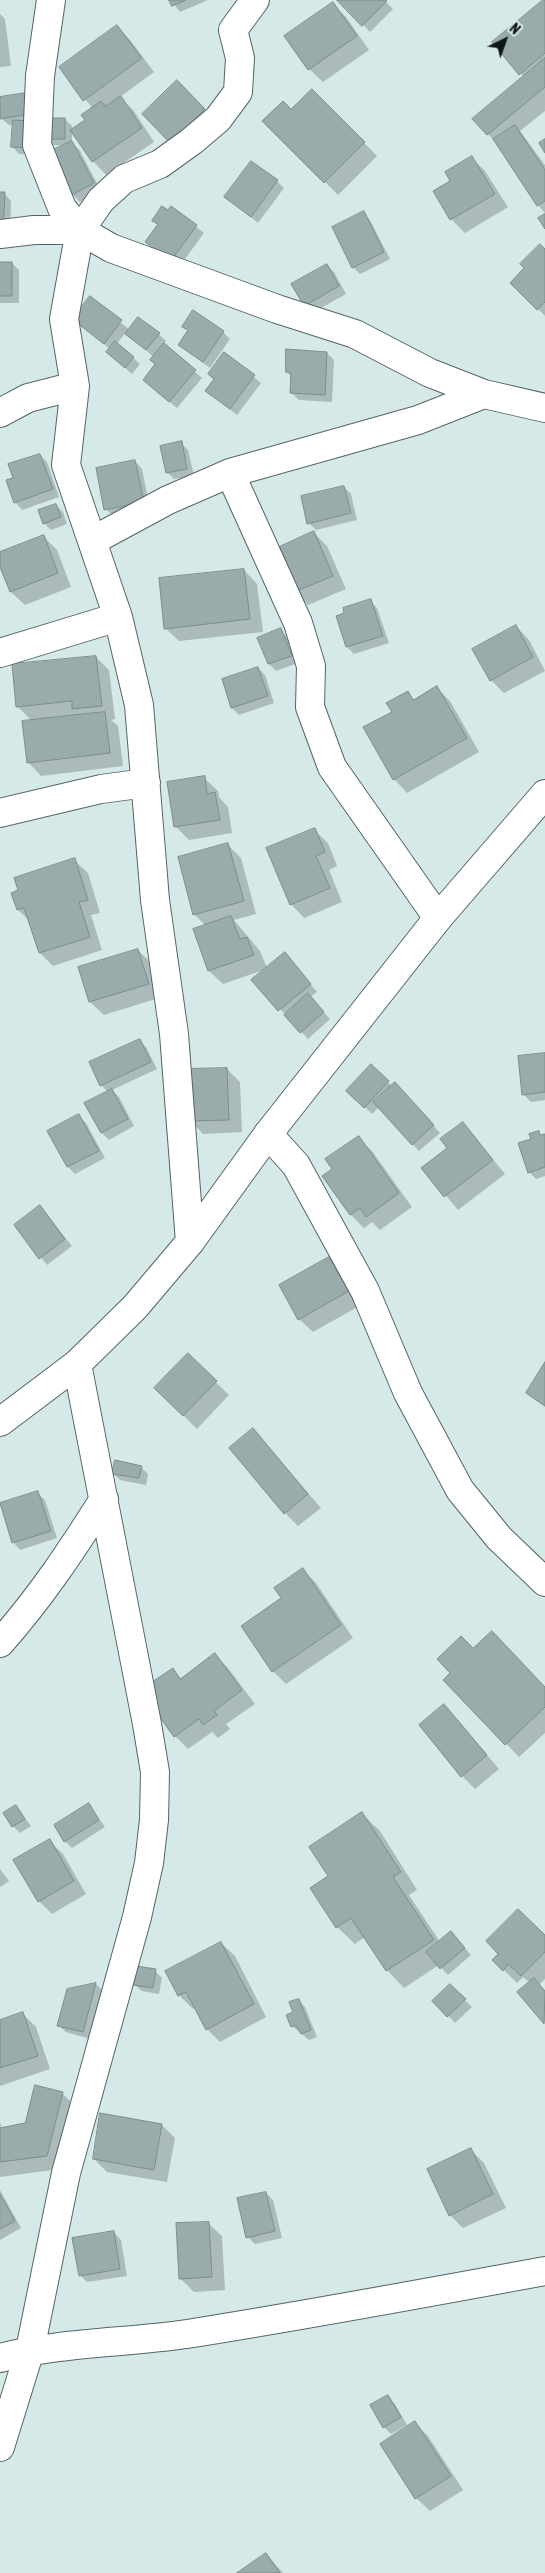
<!DOCTYPE html>
<html>
<head>
<meta charset="utf-8">
<style>
  body { margin:0 }
  #map { position:relative; width:545px; height:2573px; overflow:hidden; background:#d6e9e9; font-family:"Asap Condensed",sans-serif }
  canvas { display:block }
  .north { position:absolute; left:480px; top:15px; width:50px; height:50px; -webkit-text-stroke:4px #d6e9e9; paint-order:stroke; rotate:42deg; font-size:14px; font-weight:700; line-height:20px; text-align:center; color:#0e1515 }
  .north::after { content:''; display:block; margin:auto; width:18px; height:22px; background:#0e1515; clip-path:polygon(50% 0,100% 100%,50% 72%,0 100%) }
</style>
</head>
<body>
<div id="map">
<canvas width="545" height="2573"></canvas>
<div class="north">N</div>
</div>
<script>
const g = document.querySelector('canvas').getContext('2d');
g.lineJoin = 'round';
function paint(path, color) { g.fillStyle = color; g.fill(path, 'evenodd'); }
function trace(path, color, width, dash) { g.strokeStyle = color; g.lineWidth = width; g.lineCap = dash ? 'butt' : 'round'; g.setLineDash(dash || []); g.stroke(path); }
paint(new Path2D(`
  M171 0H208L180 12Z
  M339 0H384L393 9 370 32Z
  M545 0V111L520 131 545 165V213L538 205 498 145 488 134 524 77 494 43Z
  M333 4 346 17 369 50 323 82 309 69 286 36Z
  M0 14 5 19 11 66 0 67Z
  M117 27 130 40 154 72 120 97 134 111 154 142 106 175 93 161 72 131V143L79 149 101 191 80 202 73 195 51 153 65 146 53 145 46 138 65 119 72 126V130L87 120 93 109 60 67Z
  M177 82 217 123 184 156Z
  M312 90 377 156 338 195 264 121 291 110Z
  M25 94 37 155 19 154 12 146 14 125H9L1 118 0 98Z
  M472 158 485 171 508 207 465 233 451 219 435 191 452 181Z
  M277 181 284 188 258 223 226 197Z
  M0 193H4L11 201 10 236H0Z
  M171 208 204 233 179 267 147 242 159 226 154 221Z
  M363 213 370 220 390 259 360 274 353 267Z
  M545 250V316L512 283Z
  M12 263 19 270V303H0V264Z
  M327 265 334 272 346 294 312 313 292 284Z
  M90 298 130 330 159 334 166 341 163 344 202 378 177 408 151 387 157 365 154 357 125 333 117 344 140 364 132 374 115 359 110 349 73 319Z
  M184 326 223 332 230 339 210 368 179 345 189 331Z
  M224 353 261 383 237 415 206 391 215 379Z
  M327 353 334 360 332 402 299 400 291 393 292 377 287 372Z
  M181 443 188 450 194 476 174 479 167 472Z
  M40 455 47 462 59 497 22 510 15 502V479Z
  M135 461 142 469 150 509 113 516 106 509Z
  M344 487 351 494 357 520 316 530 309 523Z
  M56 505 63 512 67 524 51 530 44 523Z
  M314 533 327 546 346 589 308 605 295 592Z
  M44 537 57 550 71 587 25 605 11 592 0 564V554Z
  M244 570 257 584 263 632 179 641 165 628Z
  M370 601 377 608 389 643 354 654 347 647 337 616Z
  M516 626 529 640 545 671 504 693 491 680Z
  M280 630 287 637 298 663 276 671 269 664 259 639Z
  M96 657 109 670 115 719 111 720 118 726 123 766 41 776 28 762 32 721 17 706Z
  M258 668 265 675 274 703 239 715 232 708 223 679Z
  M437 688 450 701 479 752 407 793 394 779 408 693 415 700Z
  M204 778 218 791 219 797 228 807 232 833 189 840 175 826Z
  M314 830 328 843 337 866 329 870 342 902 304 918 291 904Z
  M228 845 241 858 256 914 234 920 260 951 267 968 291 961 317 992 310 997 330 1019 308 1039 253 980 266 969 223 984 209 971 195 930 206 926 194 914Z
  M74 860 88 873 100 913 91 915 102 950 53 966 40 953 30 921 18 910Z
  M138 950 151 963 162 997 104 1015 90 1002Z
  M139 1040 146 1047 157 1069 112 1090 119 1097 134 1126 109 1140 102 1133 108 1092 101 1085Z
  M545 1054V1100L531 1102 524 1095Z
  M371 1066 392 1086 402 1091 440 1133 419 1151 379 1107 372 1114 348 1091Z
  M227 1069 240 1082 242 1132 203 1134 190 1120Z
  M79 1116 86 1123 105 1158 75 1174 68 1167 49 1131Z
  M463 1123 505 1174 458 1210 423 1168 449 1148Z
  M538 1133 542 1136 545 1135V1176L536 1179 529 1172Z
  M358 1138 372 1151 412 1207 380 1230 372 1222 364 1228 351 1215 324 1176 333 1169Z
  M40 1207 72 1246 47 1265 15 1225Z
  M329 1258 342 1271 361 1305 313 1332 299 1319Z
  M188 1355 229 1395 197 1429 156 1388Z
  M545 1365V1407L527 1393Z
  M253 1429 321 1508 298 1526 285 1513Z
  M141 1467 148 1474 146 1485 120 1480 113 1473Z
  M37 1493 45 1500 57 1538 20 1550 13 1542Z
  M303 1570 316 1583 353 1638 286 1684 273 1671Z
  M473 1650 545 1688V1733L519 1757 445 1680Z
  M215 1655 228 1668 255 1704 226 1724 230 1729 218 1738 212 1732 188 1749 175 1736 157 1693 172 1670 182 1679Z
  M444 1705 499 1769 475 1789 462 1776Z
  M89 1805 105 1827 72 1848 65 1841Z
  M16 1806 31 1826 20 1833 13 1826Z
  M362 1814 380 1831 417 1890 409 1895 440 1942 458 1940 471 1955 448 1975 439 1965 404 1988 387 1970 365 1937 355 1944 337 1927 330 1877Z
  M49 1841 63 1854 86 1894 52 1914 39 1901Z
  M0 1869 9 1881 0 1887Z
  M545 1937V1979L539 1985 545 1992V2023L519 1992 530 1983 523 1977 517 1983 494 1960Z
  M221 1943 235 1956 266 2017 220 2042 207 2029 195 2007 193 2009 179 1995 167 1972Z
  M155 1971 162 1978 159 1994 142 1991 134 1984Z
  M96 1984 103 1991 90 2039 66 2032 58 2025 68 1990Z
  M450 1985 472 2007 455 2023 434 2001Z
  M298 2000 305 2007 317 2037 309 2040 292 2026Z
  M23 2014 36 2027 50 2069 0 2086V2021Z
  M62 2093 75 2106 60 2169 0 2177V2122L2 2129 26 2124Z
  M162 2125 175 2138 167 2182 107 2172 94 2159Z
  M471 2150 484 2163 506 2208 463 2228 450 2215Z
  M0 2190 21 2228 0 2240Z
  M266 2193 273 2200 282 2238 255 2244 248 2237Z
  M208 2223 222 2236 225 2290 194 2292 180 2278Z
  M114 2232 121 2240 127 2276 87 2282 80 2275Z
  M388 2397 395 2404 407 2425 391 2434 384 2427Z
  M415 2423 428 2436 463 2490 430 2511 416 2498Z
  M266 2554 283 2573H239Z`), '#0003');
const building = new Path2D(`
  M169 0H186L172 6Z
  M337 0H386L387 1 362 26Z
  M543 0H545V53L519 75 492 42Z
  M333 2 357 36 308 70 284 36Z
  M117 25 142 58 83 101 59 67Z
  M545 58V87L487 135 472 119Z
  M177 80 205 109 170 143 142 114Z
  M312 89 365 142 324 183 262 121 283 101 291 109Z
  M26 93 30 114 0 119V97Z
  M121 96 142 128 92 162 70 130 85 120 81 115 101 101 105 106Z
  M45 118H65V139H45Z
  M13 120 32 121 30 148 11 147Z
  M515 125 545 170V201L537 206 493 139Z
  M545 139V153L539 143Z
  M72 141 94 183 72 195 49 152Z
  M472 156 495 194 450 220 433 191 450 181 445 172Z
  M251 161 278 180 251 217 224 197Z
  M0 192H5L3 229H0Z
  M162 206 168 210 171 206 197 225 171 261 145 242 158 224 152 221Z
  M364 211 384 252 352 268 332 227Z
  M545 214V229L538 218Z
  M540 244 545 249V302L537 310 510 283 524 268 520 264Z
  M0 262H12V296H0Z
  M327 264 339 286 304 306 291 284Z
  M90 296 122 320 104 344 72 319Z
  M193 310 224 331 203 362 178 345 188 330 182 327Z
  M138 317 160 333 146 350 125 334Z
  M115 341 134 357 125 368 106 352Z
  M164 343 196 370 169 402 143 380 155 364 150 360Z
  M286 349 327 352 325 395 290 393 291 373 286 372Z
  M224 352 255 375 230 409 205 391 214 379 208 374Z
  M182 441 187 469 166 473 160 446Z
  M40 454 53 489 14 503 6 480 13 478 8 464Z
  M135 460 144 502 104 510 96 468Z
  M344 486 351 513 307 524 301 496Z
  M56 504 61 517 43 524 38 510Z
  M314 531 333 576 294 592 275 549Z
  M44 535 58 573 10 592 0 567V552Z
  M244 569 250 619 164 629 159 578Z
  M371 599 383 636 346 647 336 616 344 613 343 608Z
  M516 625 533 657 490 681 472 649Z
  M281 628 292 656 268 664 257 638Z
  M96 656 102 706 72 709V701L16 707 12 664Z
  M258 667 268 696 231 708 222 679Z
  M437 686 467 738 393 780 363 727 392 712 386 703 408 691 413 700Z
  M105 712 110 753 27 763 22 721Z
  M205 776 207 794 215 792 220 820 174 827 167 782Z
  M315 828 325 852 316 856 330 888 290 905 266 848Z
  M228 843 244 901 193 915 178 857Z
  M75 858 88 900 79 902 90 937 39 953 24 908 17 910 11 893 18 890 14 878Z
  M231 916 240 939 247 937 254 955 208 971 193 929Z
  M138 949 149 984 89 1002 78 967Z
  M285 952 311 984 278 1011 251 980Z
  M308 993 324 1012 300 1033 284 1015Z
  M140 1039 151 1062 100 1086 89 1062Z
  M545 1053V1092L522 1095 518 1056Z
  M371 1064 389 1081 364 1108 346 1091Z
  M227 1068 229 1120 188 1121 186 1069Z
  M395 1082 434 1125 412 1145 373 1102Z
  M112 1089 128 1119 101 1133 84 1103Z
  M79 1114 99 1151 67 1167 47 1131Z
  M463 1122 493 1160 444 1197 421 1168 447 1148 440 1139Z
  M539 1131 540 1135 545 1134V1167L528 1173 518 1143 531 1139 529 1134Z
  M359 1136 399 1193 366 1217 360 1208 350 1215 322 1176 332 1169 325 1159Z
  M40 1205 65 1239 39 1259 14 1225Z
  M329 1257 349 1291 298 1320 279 1285Z
  M188 1353 217 1381 183 1416 154 1388Z
  M545 1362V1406L526 1393Z
  M253 1428 308 1494 284 1514 229 1448Z
  M115 1460 142 1466 139 1478 112 1474Z
  M38 1491 51 1531 12 1543 0 1503Z
  M303 1568 341 1625 272 1672 241 1626 281 1598 274 1588Z
  M492 1631 545 1687V1707L505 1745 443 1680 450 1673 437 1659 461 1636 473 1648Z
  M215 1653 242 1690 214 1711 217 1715 203 1725 199 1719 174 1737 147 1699 155 1693 149 1684 173 1668 180 1679Z
  M444 1704 487 1755 461 1777 419 1725Z
  M89 1803 99 1820 64 1842 54 1825Z
  M16 1805 25 1819 12 1827 3 1813Z
  M362 1812 401 1872 393 1877 434 1940 386 1971 351 1918 336 1928 310 1888 328 1876 309 1847Z
  M50 1839 74 1881 38 1902 13 1860Z
  M518 1909 545 1935V1952L521 1976 508 1964 503 1971 492 1960 498 1954 486 1941Z
  M451 1931 465 1948 440 1969 426 1952Z
  M221 1942 254 2004 206 2030 186 1992 178 1996 165 1971Z
  M136 1966 156 1969 153 1988 133 1985Z
  M534 1978 545 1991 544 2024 517 1992Z
  M96 1983 83 2032 57 2026 67 1989Z
  M450 1984 466 1999 447 2017 432 2001Z
  M299 1999 311 2030 301 2034 296 2025 291 2027 286 2015 293 2012 289 2002Z
  M23 2012 38 2056 0 2068V2020Z
  M35 2085 63 2092 47 2156 0 2162V2128L25 2123Z
  M100 2113 162 2124 154 2170 93 2159Z
  M471 2148 493 2194 449 2216 427 2169Z
  M266 2192 275 2231 246 2238 237 2198Z
  M0 2194 15 2221 0 2229Z
  M209 2222 212 2277 179 2279 176 2223Z
  M114 2231 120 2269 79 2276 72 2238Z
  M388 2395 401 2417 383 2428 370 2405Z
  M415 2421 451 2476 415 2499 380 2444Z
  M266 2553 280 2573H237Z`);
paint(building, '#99acab');
trace(building, '#7b8d8d', 1);
const minor = new Path2D(`
  M51 0 40 76 37 145 62 208 80 230 111 248 277 309 355 334 430 373 484 394 545 408
  M0 234 34 230H80
  M0 413 28 398 75 386
  M230 473 298 623 311 666 310 707 332 767 438 918
  M92 541 168 500 230 473 418 420 484 394
  M0 653 118 617
  M0 813 101 789 146 783
  M268 1134 296 1165 365 1291 408 1393 460 1490 499 1538 545 1582
  M190 1242 174 1034 155 900 139 705 118 617 66 465 75 386 64 319 80 230 101 200 124 179 160 164 192 141 218 119 238 92 240 58 233 30 255 0
  M0 1643C40 1598 72 1550 104 1499
  M0 2358C61 2342 125 2343 187 2334 307 2315 426 2293 545 2271
  M0 2447 30 2350 66 2173 137 1917 149 1863 154 1820 155 1772 147 1724 77 1364`);
const tertiary = new Path2D(`
  M0 1422 77 1364 135 1307 190 1242 268 1134 438 918 545 794`);
trace(minor, '#546565', 30);
trace(tertiary, '#546565', 30);
trace(minor, '#fff', 28);
trace(tertiary, '#fff', 28);
</script>
</body>
</html>
